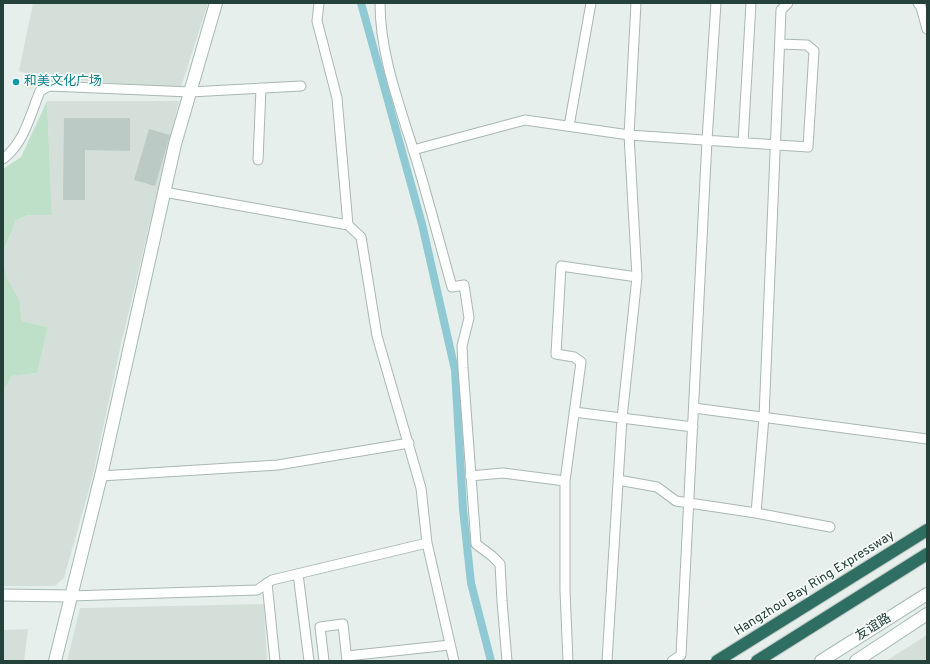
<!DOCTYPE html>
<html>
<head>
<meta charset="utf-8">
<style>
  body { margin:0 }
  #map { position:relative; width:930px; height:664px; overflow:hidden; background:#e6efeb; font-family:Overpass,sans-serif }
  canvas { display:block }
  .frame { position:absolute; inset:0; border:4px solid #24423a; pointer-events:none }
</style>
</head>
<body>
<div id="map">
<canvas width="930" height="664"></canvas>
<div class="frame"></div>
</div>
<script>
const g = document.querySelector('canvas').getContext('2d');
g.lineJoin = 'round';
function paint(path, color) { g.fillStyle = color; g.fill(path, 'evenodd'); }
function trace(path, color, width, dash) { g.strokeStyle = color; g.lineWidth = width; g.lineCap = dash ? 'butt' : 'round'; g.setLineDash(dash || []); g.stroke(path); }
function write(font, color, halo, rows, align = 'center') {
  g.font = font + ' Overpass,"Noto Sans SC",sans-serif'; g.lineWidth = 3.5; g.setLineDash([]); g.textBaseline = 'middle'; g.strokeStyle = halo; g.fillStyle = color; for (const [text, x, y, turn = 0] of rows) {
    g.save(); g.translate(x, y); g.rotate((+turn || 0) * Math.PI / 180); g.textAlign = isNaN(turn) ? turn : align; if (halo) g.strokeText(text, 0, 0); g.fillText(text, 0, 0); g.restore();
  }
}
paint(new Path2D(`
  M33 3H208L181 87 149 86 54 78 29 89 30 75 19 71Z
  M47 101H179L122 340 92 479 64 578 55 586H3V388L10 376 37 373 48 327 22 321 20 307 7 278 3 263 5 248 16 220 28 215 52 214Z
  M264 604 267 661H67L80 608Z
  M28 629 24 661H3V630Z
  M927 635V661H886Z`), '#d4dfda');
paint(new Path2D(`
  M47 101 52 215H28L16 220 5 248 3 263 7 278 19 300 22 321 48 327 37 373 11 376 8 383 3 388V169L21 157Z`), '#bfe0c8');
trace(new Path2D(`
  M361 3 422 224 455 370 463 509 471 583 491 661`), '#8ec9d4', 8);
paint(new Path2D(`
  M64 118H130V151L85 150V200H63Z
  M149 129 170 135 155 186 134 180Z`), '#bbcac4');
const minor = new Path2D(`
  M319 3 317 21 337 98 348 225
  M380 3C380 53 398 101 413 149 427 194 439 241 452 287L464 285 469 318 462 346 463 368 476 544 492 556 500 564 502 601 507 661
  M918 3 921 7 927 29
  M569 126 591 3
  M743 142 751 3
  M413 150 525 120 629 135 808 147 814 51 807 45 780 44
  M3 159C24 143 30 116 40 91L49 86 190 92 301 86
  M258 160 261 88
  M164 192 348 225 361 237 377 336 421 488 427 543 454 661
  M694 408 927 439
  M574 412 693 427
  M101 476 278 465 409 443
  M470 476 503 473 565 481
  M618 480 657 487 676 501 756 513 830 527
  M756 513 764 417 781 10 788 3
  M298 574 309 661
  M267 583 275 661
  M70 596 257 590 272 580 427 543
  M347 656 450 645
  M324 661 320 627 343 624 347 661
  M568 661 565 591V481L581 362 574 357 556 354 561 266 637 277
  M607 661 622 418 637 277 629 135 636 3
  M672 661 681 655 707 140 716 3`);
const tertiary = new Path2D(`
  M3 595 70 596`);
const secondary = new Path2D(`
  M55 661 101 476 175 144 216 3
  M821 661 927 594
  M856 661 927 614`);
const motorway = new Path2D(`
  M717 661 927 530
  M757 661 927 554`);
trace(minor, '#a8b8b2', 11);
trace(tertiary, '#a8b8b2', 13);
trace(secondary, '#a4bbb3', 14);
trace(motorway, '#c2cac8', 14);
trace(minor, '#fff', 9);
trace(tertiary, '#fff', 11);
trace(secondary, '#fff', 12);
trace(motorway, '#2f6f62', 12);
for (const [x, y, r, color] of [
  [16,82,4,"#0f9aa8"]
]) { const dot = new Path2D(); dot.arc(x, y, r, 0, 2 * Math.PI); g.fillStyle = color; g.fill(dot); trace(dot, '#f7fbf9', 1.5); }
write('13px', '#0d838f', '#f7fbf9', [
  ["和美文化广场",24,82]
], 'left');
write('13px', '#24423a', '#f7fbf9', [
  ["Hangzhou Bay Ring Expressway",815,584,-32],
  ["友谊路",874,628,-32]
]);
</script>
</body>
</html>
